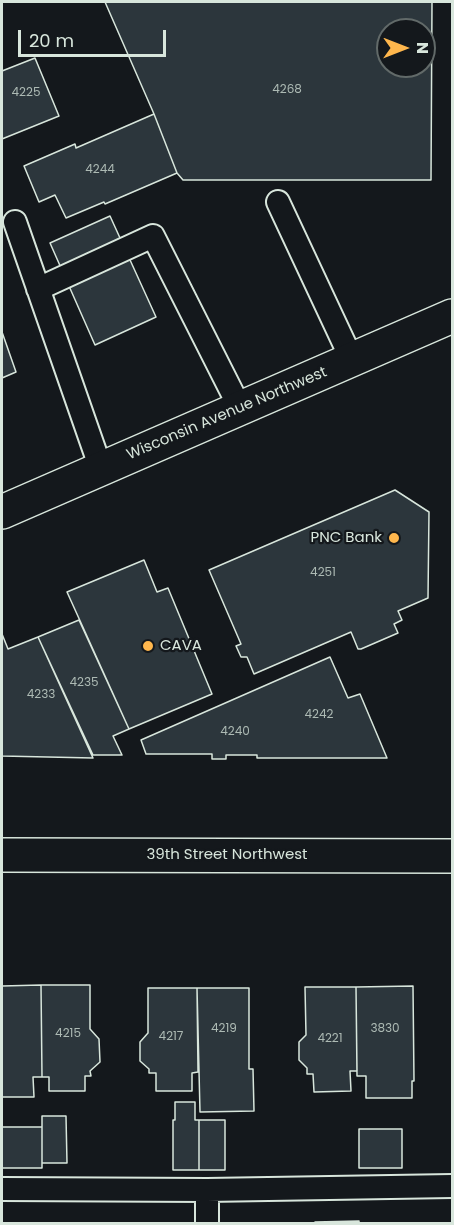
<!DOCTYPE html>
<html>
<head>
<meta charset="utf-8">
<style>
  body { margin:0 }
  #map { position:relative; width:454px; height:1225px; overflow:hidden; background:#14181c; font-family:Poppins,sans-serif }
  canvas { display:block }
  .frame { position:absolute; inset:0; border:3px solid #d8e6dc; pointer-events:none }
  .north { position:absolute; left:376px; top:18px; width:60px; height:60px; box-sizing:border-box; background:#14181c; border:2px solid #626a69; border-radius:50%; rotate:90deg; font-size:16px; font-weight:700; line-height:24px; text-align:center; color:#d8e6dc }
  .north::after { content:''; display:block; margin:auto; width:21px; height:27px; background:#ffb74d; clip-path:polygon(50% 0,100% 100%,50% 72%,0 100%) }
  .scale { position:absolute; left:18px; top:30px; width:148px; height:27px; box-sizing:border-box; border:3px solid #d8e6dc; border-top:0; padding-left:8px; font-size:18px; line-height:21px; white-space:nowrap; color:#d8e6dc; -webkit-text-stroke:4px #14181c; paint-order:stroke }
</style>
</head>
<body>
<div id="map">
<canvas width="454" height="1225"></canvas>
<div class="frame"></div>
<div class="north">N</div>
<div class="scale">20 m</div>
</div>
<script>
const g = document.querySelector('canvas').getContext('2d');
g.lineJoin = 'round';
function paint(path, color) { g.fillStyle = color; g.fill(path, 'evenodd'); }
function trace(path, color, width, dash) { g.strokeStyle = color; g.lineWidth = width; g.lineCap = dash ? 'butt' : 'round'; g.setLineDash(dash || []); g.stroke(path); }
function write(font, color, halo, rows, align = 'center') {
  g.font = font + ' Poppins,sans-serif'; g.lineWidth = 4.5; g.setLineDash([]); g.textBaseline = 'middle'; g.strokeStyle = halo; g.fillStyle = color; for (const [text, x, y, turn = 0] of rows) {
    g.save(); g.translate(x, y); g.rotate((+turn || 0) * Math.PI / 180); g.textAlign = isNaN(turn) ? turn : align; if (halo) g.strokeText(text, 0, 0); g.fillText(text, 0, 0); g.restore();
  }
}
const building = new Path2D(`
  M105 2H432L431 180H183L177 173 154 114ZM388 30H424V66H388Z
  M35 58 59 116 2 139V71Z
  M154 114 177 173 105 204 104 202 66 218 55 195 39 202 24 166 75 144 76 148Z
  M110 216 156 317 95 345 50 243Z
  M2 332 16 372 2 378Z
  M395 490 429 512 428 598 398 611 402 620 394 624 398 633 361 649H358L351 632 254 674 247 657H241L236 646 241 644 209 570Z
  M144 560 157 592 168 588 212 694 129 729 67 592Z
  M79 620 129 729 113 736 122 755H93L38 637Z
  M2 634 8 649 38 637 93 758 2 756Z
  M330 657 348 698 360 694 387 758H257V755H226V759H212V754H146L141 740Z
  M41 985 42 1077H33L34 1097H2V986Z
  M41 985H90V1029L99 1039 100 1062 90 1071 91 1076H85V1091H49V1077H42Z
  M413 986 414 1081H412V1098H366V1076H357L356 987Z
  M305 987H356L357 1071H350L351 1091 314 1092 313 1074H307V1068L299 1060V1042L306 1035Z
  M148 988H197L198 1072 192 1073V1091H156V1073H149V1069L140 1061V1042L148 1033Z
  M197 988H249V1069H253L254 1111 200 1112Z
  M175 1102H195V1120H199V1170H173V1120H175Z
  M42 1116H66L67 1163H42Z
  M199 1120H225V1170H199Z
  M2 1127H42V1168H2Z
  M359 1129H402V1168H359Z
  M359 1221V1224H315V1222Z`);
paint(building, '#2c363c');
trace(building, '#d8e6dc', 1.5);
const lane = new Path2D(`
  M278 202 352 360
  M15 222 101 469
  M38 289 153 236 240 408
  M2 1189 207 1190 452 1186
  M207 1224V1190`);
const street = new Path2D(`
  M2 855 452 856`);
const primary = new Path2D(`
  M2 512 452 316`);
trace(lane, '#d8e6dc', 26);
trace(street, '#d8e6dc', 36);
trace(primary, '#d8e6dc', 36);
trace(lane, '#14181c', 22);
trace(street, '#14181c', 33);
trace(primary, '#14181c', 33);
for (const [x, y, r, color] of [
  [394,538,6,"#ffb74d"],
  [148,646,6,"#ffb74d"]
]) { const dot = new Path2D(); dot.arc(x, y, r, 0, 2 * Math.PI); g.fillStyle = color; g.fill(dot); trace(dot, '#14181c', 2); }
write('12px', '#adbab4', null, [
  ["4268",287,90],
  ["4225",26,93],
  ["4244",100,170],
  ["4251",323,573],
  ["4235",84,683],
  ["4233",41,695],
  ["4242",319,715],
  ["4240",235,732],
  ["4219",224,1029],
  ["3830",385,1029],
  ["4215",68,1034],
  ["4217",171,1037],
  ["4221",330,1039]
]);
write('15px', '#d8e6dc', '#14181c', [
  ["Wisconsin Avenue Northwest",227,414,-23],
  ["39th Street Northwest",227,855]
]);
write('15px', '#d8e6dc', '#14181c', [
  ["PNC Bank",382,538],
  ["CAVA",160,646,"left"]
], 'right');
</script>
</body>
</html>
